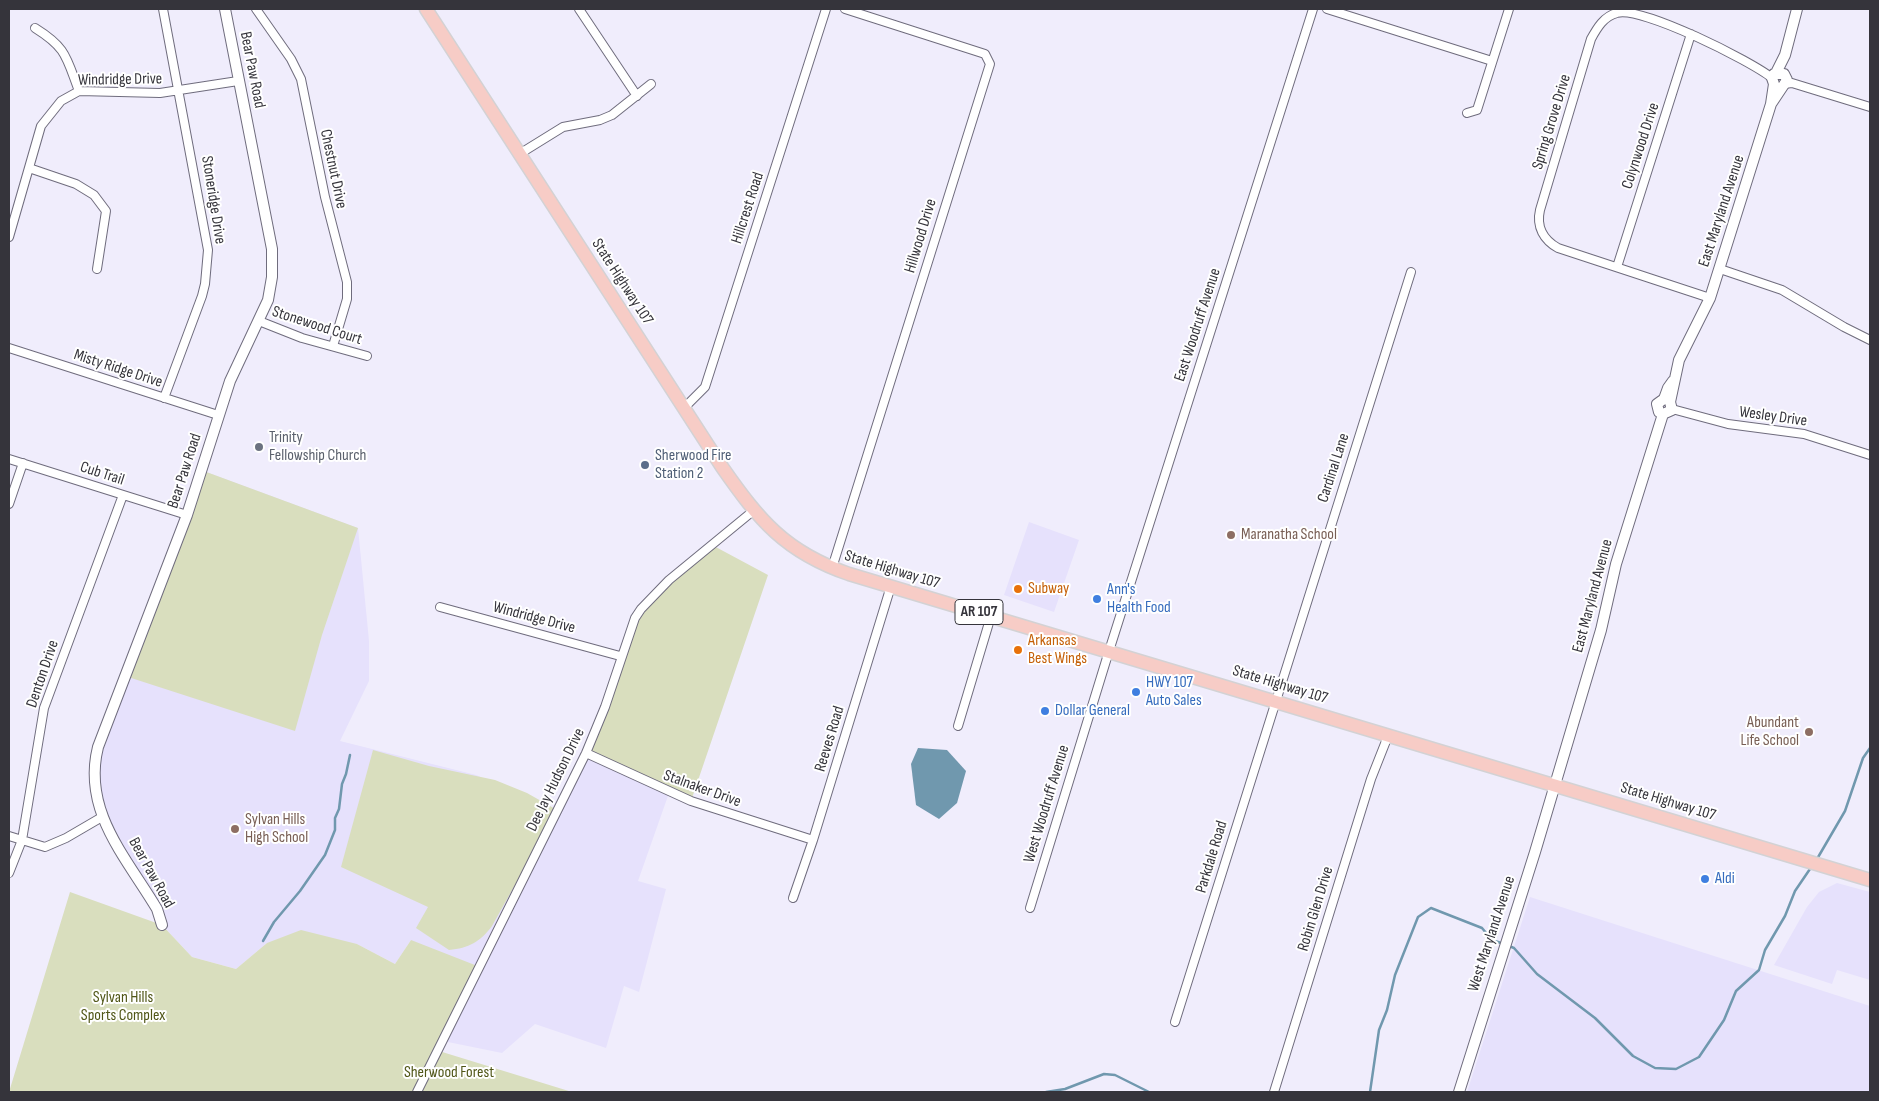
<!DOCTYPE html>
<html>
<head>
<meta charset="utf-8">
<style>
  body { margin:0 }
  #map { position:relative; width:1879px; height:1101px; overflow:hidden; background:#f0edfc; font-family:"Sofia Sans Condensed",sans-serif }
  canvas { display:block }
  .frame { position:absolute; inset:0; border:10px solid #35343b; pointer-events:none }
</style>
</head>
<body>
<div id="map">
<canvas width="1879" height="1101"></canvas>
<div class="frame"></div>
</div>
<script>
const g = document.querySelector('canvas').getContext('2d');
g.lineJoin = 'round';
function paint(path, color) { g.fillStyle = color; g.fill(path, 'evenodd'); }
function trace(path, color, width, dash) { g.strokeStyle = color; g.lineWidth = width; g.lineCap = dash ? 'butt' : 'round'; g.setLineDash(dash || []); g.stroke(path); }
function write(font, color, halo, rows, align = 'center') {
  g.font = font + ' "Sofia Sans Condensed",sans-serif'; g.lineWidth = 4; g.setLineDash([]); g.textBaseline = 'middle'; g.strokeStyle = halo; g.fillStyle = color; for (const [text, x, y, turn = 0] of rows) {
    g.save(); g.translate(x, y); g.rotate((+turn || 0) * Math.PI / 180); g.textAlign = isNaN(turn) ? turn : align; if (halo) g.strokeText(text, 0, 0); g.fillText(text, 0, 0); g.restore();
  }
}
paint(new Path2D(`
  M201 470 358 528 369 641V681L340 741 476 775 557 810 586 753 669 793 638 881 666 889 639 992 624 986 606 1048 535 1024 502 1053 443 1041 411 940 395 964 357 944 267 943 236 969 192 957 162 925 102 817 94 771Z
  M1029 522 1079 540 1054 612 1004 595Z
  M1837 883 1870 892V980L1837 970 1832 984 1774 965 1807 907 1819 892Z
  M1530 897 1870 1006V1092H1467Z`), '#e6e1fc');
paint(new Path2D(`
  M201 470 358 528 322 635 295 731 125 676Z
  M712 545 768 575 691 801 586 753 641 609Z
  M373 750 429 766 495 780 527 793 557 810 492 926C480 942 469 948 449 950L416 928 428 907 341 867Z
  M70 892 162 925 192 957 236 969 267 943 301 930 357 944 395 964 411 940 480 967 439 1051 572 1092H9Z`), '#d9debe');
paint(new Path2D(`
  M918 748 947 750 966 771 957 803 939 819 916 805 911 764Z`), '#7098ae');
trace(new Path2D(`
  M1817 859 1845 811 1863 758 1870 748
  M263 941 274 922 300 891 325 855 335 830V818L339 809 342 784 346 774 350 755
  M1509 946 1514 948 1537 974 1595 1018 1633 1056 1655 1068 1676 1069 1699 1057 1724 1020 1736 991 1759 970 1765 950 1785 916 1795 891 1812 866
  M1046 1092 1065 1089 1104 1074 1115 1075 1149 1092
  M1370 1092 1379 1030 1387 1010 1395 975 1418 917 1431 908 1482 928 1492 940 1504 944`), '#7098ae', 2.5);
const minor = new Path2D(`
  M163 9 208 250 205 284 202 296 164 398
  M256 9 291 59 301 79 325 197 347 282V299L333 346
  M579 9 637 96
  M1327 9 1492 61
  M35 28C67 48 66 57 79 91
  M1784 84 1792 83 1870 107
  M1467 113 1477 110 1509 9
  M521 153 563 127 600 120 612 115 651 84
  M29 168 76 184 94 195 106 211 97 269
  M9 237 41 126 61 101 79 91 160 93 238 81
  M1617 267 1691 34
  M1720 269 1782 290 1844 327 1870 340
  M1710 298 1558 248C1544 240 1536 227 1540 210L1591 39C1597 28 1604 16 1617 13 1642 6 1751 61 1772 78
  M259 321 302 338 367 356
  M9 348 218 415
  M684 408 705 387 826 9
  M1672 409 1728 424 1804 434 1870 455
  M9 459 187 515
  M9 504 23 463
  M832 568 990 64 985 54 845 9
  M440 607 620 656
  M958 726 991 616
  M586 753 691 801 813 840
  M102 817 66 838 45 847 22 840 44 708 123 495
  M9 836 22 840 9 873
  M793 898 813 840 891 586
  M1030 908 1109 651 1313 9
  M1175 1022 1411 272
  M417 1092 586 753 605 707 635 618 641 609 669 580 753 511
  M1274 1092 1371 779 1388 736`);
const tertiary = new Path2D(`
  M1776 73 1785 55 1797 9
  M1673 381 1668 388 1664 399 1657 404 1659 412 1663 414 1672 410 1670 402 1679 360 1710 298 1771 104 1774 84 1772 78 1774 74H1784L1787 80 1771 104
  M162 925 157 909C126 857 82 811 98 747L187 515 230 381 268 300 272 277V249L225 9
  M1459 1092 1535 852 1601 630 1616 564 1663 414`);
const primary = new Path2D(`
  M426 9 722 467C759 520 785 552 849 574L1870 880`);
trace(minor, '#6f6c7d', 10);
trace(tertiary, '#6f6c7d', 12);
trace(primary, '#d3d2d4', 15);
trace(minor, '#fff', 8);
trace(tertiary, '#fff', 10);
trace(primary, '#f7ccc6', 12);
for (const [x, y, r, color] of [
  [259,447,5,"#6b7280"],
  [645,465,5,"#5c6f8a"],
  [1231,535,5,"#8d6e63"],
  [1018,589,5,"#e8710a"],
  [1097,599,5,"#3f7fe0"],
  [1018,650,5,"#e8710a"],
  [1136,692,5,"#3f7fe0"],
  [1045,711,5,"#3f7fe0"],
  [1809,732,5,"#8d6e63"],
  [235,829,5,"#8d6e63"],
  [1705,879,5,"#3f7fe0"]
]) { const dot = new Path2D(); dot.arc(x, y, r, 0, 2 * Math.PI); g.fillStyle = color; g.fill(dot); trace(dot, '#fff', 2); }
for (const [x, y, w] of [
  [979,612,48]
]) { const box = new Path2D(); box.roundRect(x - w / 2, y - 12.5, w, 25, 4); g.fillStyle = '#fff'; g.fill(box); trace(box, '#35343b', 1); }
write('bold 15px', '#35343b', null, [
  ["AR 107",979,612]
]);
write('16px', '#35343b', '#fff', [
  ["Bear Paw Road",252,70,79],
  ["Windridge Drive",120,80,-1],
  ["Spring Grove Drive",1552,122,-73],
  ["Colynwood Drive",1641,146,-72],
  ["Chestnut Drive",333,169,78],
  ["Stoneridge Drive",213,200,81],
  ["Hillcrest Road",748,208,-72],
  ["East Maryland Avenue",1722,211,-72],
  ["Hillwood Drive",921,236,-73],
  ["State Highway 107",622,282,57],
  ["East Woodruff Avenue",1198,325,-72],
  ["Stonewood Court",317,326,18],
  ["Misty Ridge Drive",118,369,18],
  ["Wesley Drive",1773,417,8],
  ["Cardinal Lane",1334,468,-72],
  ["Bear Paw Road",185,471,-72],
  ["Cub Trail",102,474,18],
  ["State Highway 107",892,570,17],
  ["East Maryland Avenue",1593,596,-75],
  ["Windridge Drive",534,618,15],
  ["Denton Drive",43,674,-71],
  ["State Highway 107",1280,685,17],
  ["Reeves Road",830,739,-73],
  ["Dee Jay Hudson Drive",556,780,-64],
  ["Stalnaker Drive",702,789,20],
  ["State Highway 107",1668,802,17],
  ["West Woodruff Avenue",1047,804,-73],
  ["Parkdale Road",1212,857,-73],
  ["Bear Paw Road",151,873,61],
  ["Robin Glen Drive",1316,909,-73],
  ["West Maryland Avenue",1492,934,-72]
]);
write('16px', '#5b616d', '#fff', [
  ["Trinity",269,438],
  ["Fellowship Church",269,456]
], 'left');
write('16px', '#4e5e75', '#fff', [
  ["Sherwood Fire",655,456],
  ["Station 2",655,474]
], 'left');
write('16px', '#785e54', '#fff', [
  ["Maranatha School",1241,535],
  ["Abundant",1799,723,"right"],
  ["Life School",1799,741,"right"],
  ["Sylvan Hills",245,820],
  ["High School",245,838]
], 'left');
write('16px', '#c56008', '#fff', [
  ["Subway",1028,589],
  ["Arkansas",1028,641],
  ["Best Wings",1028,659]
], 'left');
write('16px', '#366cbe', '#fff', [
  ["Ann's",1107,590],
  ["Health Food",1107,608],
  ["HWY 107",1146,683],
  ["Auto Sales",1146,701],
  ["Dollar General",1055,711],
  ["Aldi",1715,879]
], 'left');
write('16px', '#505617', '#fff', [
  ["Sylvan Hills",123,998],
  ["Sports Complex",123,1016],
  ["Sherwood Forest",449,1073]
]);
</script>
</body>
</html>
